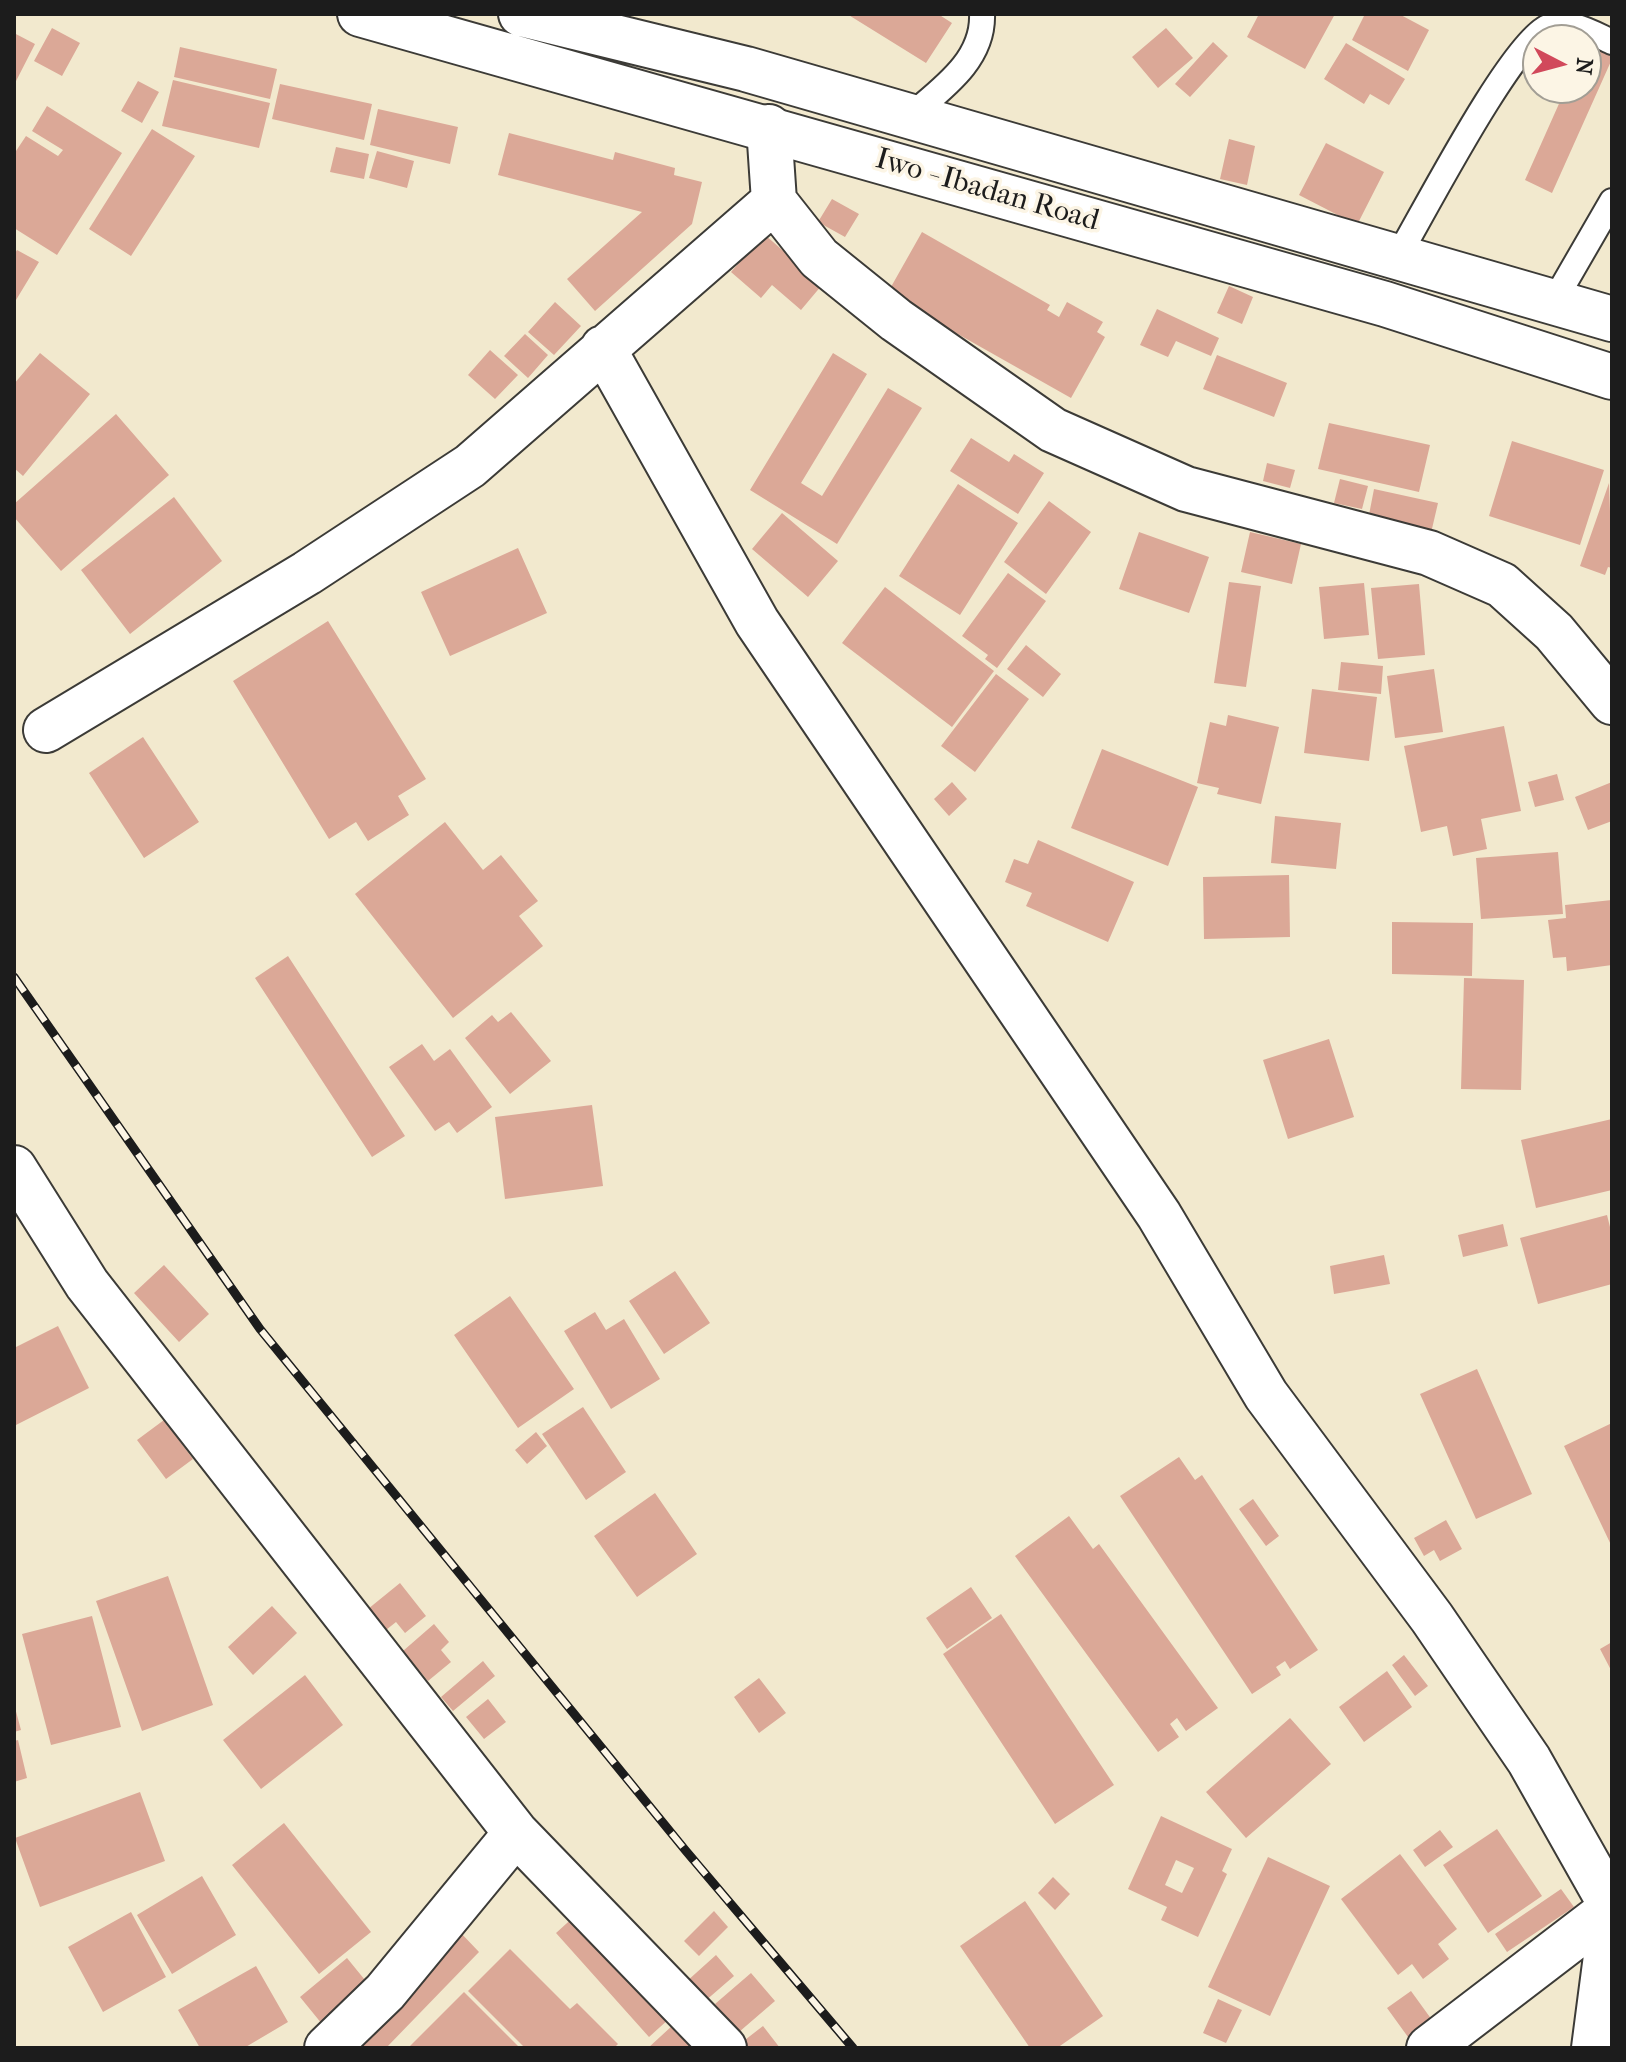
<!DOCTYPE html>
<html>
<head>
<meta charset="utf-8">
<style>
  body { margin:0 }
  #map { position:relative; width:1626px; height:2062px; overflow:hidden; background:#f2e9ce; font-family:"IM FELL French Canon",serif }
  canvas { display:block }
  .frame { position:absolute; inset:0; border:16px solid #1c1c1c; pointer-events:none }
  .north { position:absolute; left:1522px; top:24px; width:80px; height:80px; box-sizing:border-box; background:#fcf5e5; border:2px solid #a29e95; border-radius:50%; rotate:96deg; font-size:22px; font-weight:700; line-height:32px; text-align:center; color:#1c1c1c }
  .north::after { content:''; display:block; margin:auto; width:28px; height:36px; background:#d1495b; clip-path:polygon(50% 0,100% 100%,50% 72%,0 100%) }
</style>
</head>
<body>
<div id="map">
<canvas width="1626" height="2062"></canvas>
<div class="frame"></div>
<div class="north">N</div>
</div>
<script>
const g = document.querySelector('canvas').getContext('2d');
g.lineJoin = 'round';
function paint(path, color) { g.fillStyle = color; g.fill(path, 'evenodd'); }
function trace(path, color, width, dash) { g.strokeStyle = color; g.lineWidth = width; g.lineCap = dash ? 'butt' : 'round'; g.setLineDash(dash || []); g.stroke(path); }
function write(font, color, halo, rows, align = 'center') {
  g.font = font + ' "IM FELL French Canon",serif'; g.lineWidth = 7; g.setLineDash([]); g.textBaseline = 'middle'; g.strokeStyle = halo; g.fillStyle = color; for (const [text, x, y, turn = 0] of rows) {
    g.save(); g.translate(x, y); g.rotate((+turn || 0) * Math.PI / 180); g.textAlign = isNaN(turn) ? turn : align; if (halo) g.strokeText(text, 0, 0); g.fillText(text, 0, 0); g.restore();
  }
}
paint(new Path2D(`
  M847 14H938L952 23 926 63Z
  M1259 14H1335L1305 69 1247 37Z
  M1365 14H1399L1429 30 1408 71 1352 40Z
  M52 28 80 43 62 76 34 61Z
  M1166 28 1193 58 1158 88 1132 57Z
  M14 33 35 44 14 85Z
  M1213 42 1228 56 1190 97 1175 84Z
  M1586 42 1612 47V59L1552 193 1525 180 1566 88H1586Z
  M1346 43 1405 79 1389 105 1370 94 1364 104 1324 79Z
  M180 47 277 69 270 99 174 77Z
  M173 80 270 103 259 148 162 126Z
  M138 81 159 92 142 123 121 111Z
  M280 84 372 104 364 140 272 119Z
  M47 106 122 153 57 255 14 228V154L26 136 58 156 63 150 32 131Z
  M378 109 458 127 450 164 370 145Z
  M152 129 195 156 131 256 89 229Z
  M509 133 613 160 615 152 675 168 674 175 702 182 692 224 595 311 567 279 642 212 498 175Z
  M1229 139 1255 146 1247 185 1220 179Z
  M1326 143 1384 172 1357 225 1299 195Z
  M336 147 369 154 364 179 330 172Z
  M377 151 414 161 407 188 369 178Z
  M832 199 859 214 845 237 818 222Z
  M922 232 1050 305 1047 310 1059 317 1067 302 1103 322 1097 332 1105 337 1071 398 887 294Z
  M764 234 822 285 801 310 772 285 761 298 731 272Z
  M17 250 39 262 16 300 14 255Z
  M1229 286 1253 297 1242 324 1217 313Z
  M555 302 581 326 554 355 528 332Z
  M1157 309 1219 338 1211 356 1176 341 1168 357 1140 345Z
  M525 334 548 355 528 378 504 356Z
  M490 350 518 375 495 399 468 375Z
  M40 353 90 394 23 476 14 468V384Z
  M833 353 867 374 801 483 822 496 888 388 922 408 837 544 750 490Z
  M1217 355 1287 383 1274 417 1203 389Z
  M116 414 169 475 61 571 14 517V504Z
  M1329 423 1430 445 1419 492 1318 469Z
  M971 438 1009 462 1014 454 1044 473 1018 514 950 471Z
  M1512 441 1604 470 1580 545 1489 516Z
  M1267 463 1295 470 1290 488 1263 481Z
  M1340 479 1368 486 1362 509 1334 503Z
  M1609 483 1612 568 1608 567 1605 575 1580 566Z
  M958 484 1018 523 960 615 899 576Z
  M1374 489 1438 503 1431 533 1368 520Z
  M174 497 222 561 130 634 81 570Z
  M1049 501 1091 532 1046 594 1004 562Z
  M782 513 838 561 808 597 752 549Z
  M1139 532 1209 557 1189 613 1119 589Z
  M1250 532 1301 544 1292 584 1241 572Z
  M518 548 547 613 450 656 421 592Z
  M1008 573 1046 601 997 668 985 659 988 655 962 636Z
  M1229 582 1261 586 1246 687 1214 683Z
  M1364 583 1369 635 1324 639 1319 587Z
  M1419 584 1425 655 1378 659 1371 588Z
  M885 587 994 671 952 727 842 643Z
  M328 621 426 779 398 796 409 815 368 841 356 822 329 839 233 681Z
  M1026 645 1061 674 1043 697 1007 669Z
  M1341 662 1383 666 1381 694 1338 690Z
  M1434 669 1443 732 1395 738 1387 676Z
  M996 674 1029 699 975 772 941 746Z
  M1312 689 1377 697 1369 761 1304 753Z
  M1228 715 1279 727 1261 804 1217 794 1219 788 1197 783 1210 722 1226 726Z
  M1504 726 1521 811 1481 819 1487 849 1453 856 1447 826 1421 832 1404 746Z
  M143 737 199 822 144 858 89 773Z
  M1102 749 1198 787 1168 866 1071 828Z
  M1557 774 1564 800 1535 807 1528 782Z
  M952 782 967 799 949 816 934 799Z
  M1612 782V821L1588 830 1575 797Z
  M1275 816 1341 823 1336 869 1271 863Z
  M445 822 483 870 501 855 538 901 519 916 543 946 453 1018 355 894Z
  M1038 840 1134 882 1108 942 1026 906 1032 893 1005 882 1014 859 1028 864Z
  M1558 852 1563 914 1481 919 1476 858Z
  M1289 875 1290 937 1204 939 1203 877Z
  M1612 900V965L1567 971 1566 957 1553 958 1548 920 1566 918 1565 905Z
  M1392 922 1473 923 1472 976 1392 974Z
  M288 956 405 1136 372 1157 255 978Z
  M1464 978 1524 980 1521 1090 1461 1089Z
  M511 1012 551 1061 510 1094 465 1038 492 1015 498 1022Z
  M1329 1039 1354 1117 1288 1139 1263 1060Z
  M422 1044 434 1061 450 1049 492 1107 457 1133 449 1122 435 1131 389 1067Z
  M592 1105 603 1186 505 1199 495 1117Z
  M1612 1119V1190L1536 1208 1521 1140Z
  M1607 1215 1612 1235V1284L1538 1304 1520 1238Z
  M1503 1224 1508 1246 1463 1257 1458 1235Z
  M1384 1255 1390 1284 1334 1294 1330 1266Z
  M164 1265 209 1314 179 1342 134 1293Z
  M675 1271 710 1323 664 1354 629 1301Z
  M510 1296 574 1389 518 1428 454 1335Z
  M595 1312 606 1330 624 1319 660 1379 611 1409 564 1331Z
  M58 1326 89 1388 14 1426V1348Z
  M1477 1369 1532 1494 1476 1519 1420 1394Z
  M583 1407 626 1472 586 1500 542 1434Z
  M164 1420 193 1459 166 1479 137 1440Z
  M1612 1423V1547L1564 1446Z
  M536 1432 547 1446 527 1464 515 1450Z
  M1179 1457 1195 1480 1202 1475 1318 1650 1290 1669 1285 1661 1276 1667 1281 1675 1252 1694 1120 1496Z
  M655 1493 697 1554 637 1597 594 1536Z
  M1253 1499 1279 1536 1266 1546 1239 1509Z
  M1069 1516 1093 1549 1099 1544 1218 1708 1186 1731 1177 1718 1170 1724 1179 1737 1158 1752 1015 1556Z
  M1446 1520 1462 1549 1440 1561 1434 1550 1424 1556 1414 1538Z
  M168 1576 213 1705 142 1731 96 1601Z
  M400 1583 426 1616 405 1633 396 1622 386 1630 368 1609Z
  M971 1587 992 1618 947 1649 926 1618Z
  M272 1606 297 1633 253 1675 228 1647Z
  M1001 1614 1114 1785 1055 1824 943 1654Z
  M92 1616 121 1727 51 1745 22 1634Z
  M434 1624 449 1642 441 1650 451 1662 428 1681 403 1651Z
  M1612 1642V1672L1600 1649Z
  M1404 1655 1428 1686 1415 1696 1392 1665Z
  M483 1661 495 1676 453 1711 441 1697Z
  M1387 1671 1412 1707 1364 1742 1339 1707Z
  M305 1675 343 1725 261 1789 223 1740Z
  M759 1678 786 1713 759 1733 734 1697Z
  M488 1699 506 1722 484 1739 466 1717Z
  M14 1704 21 1730 14 1732Z
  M1290 1718 1331 1764 1246 1838 1206 1792Z
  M18 1740 27 1778 14 1782V1741Z
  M140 1792 165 1861 40 1907 15 1838Z
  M1161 1816 1232 1849 1222 1871 1227 1874 1198 1937 1161 1920 1167 1907 1128 1889ZM1176 1860 1194 1868 1182 1893 1165 1885Z
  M284 1823 371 1932 319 1974 232 1865Z
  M1497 1829 1542 1896 1488 1933 1443 1865Z
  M1440 1830 1453 1847 1425 1867 1413 1850Z
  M1400 1854 1457 1929 1438 1944 1449 1959 1423 1979 1412 1964 1398 1975 1341 1899Z
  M1268 1857 1330 1886 1270 2016 1208 1987Z
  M202 1876 236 1935 172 1974 137 1915Z
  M1053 1877 1070 1894 1055 1910 1038 1893Z
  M1561 1889 1574 1907 1507 1952 1495 1934Z
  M1025 1901 1103 2016 1057 2048H1030L960 1946Z
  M714 1911 728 1927 699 1956 684 1941Z
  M131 1912 166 1977 103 2012 68 1947Z
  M577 1914 670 2018 649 2037 556 1933Z
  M459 1931 479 1952 386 2048H345Z
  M510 1949 570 2009 577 2003 618 2044 614 2048H525L468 1991Z
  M716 1955 734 1976 704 2002 686 1982Z
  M347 1958 369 1985 322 2024 300 1997Z
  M256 1966 288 2022 244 2048H200L178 2010Z
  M751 1973 775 2001 739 2032 715 2004Z
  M1411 1991 1432 2020 1408 2037 1387 2008Z
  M464 1992 520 2048H408Z
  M1218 1999 1242 2010 1226 2043 1203 2033Z
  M673 2025 695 2048H648Z
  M763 2026 780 2048H745L741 2043Z`), '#dba897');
const lane = new Path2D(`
  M909 117C940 90 984 61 982 14
  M1397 258C1422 216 1512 41 1548 27 1571 19 1592 33 1612 42
  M1553 303 1612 201`);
const street = new Path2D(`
  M769 127 774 201 819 258 896 320 1053 430 1186 489 1429 553 1502 585 1554 632 1612 702
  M603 348 757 622 1159 1215 1266 1395 1432 1618 1529 1760 1612 1907
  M46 730 307 573 470 466 774 201
  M14 1168 87 1284 516 1833 724 2048
  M327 2048 385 1992 516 1833
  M1429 2048 1612 1908
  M1594 2048 1612 1910`);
const primary = new Path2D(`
  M360 14 1385 304 1612 377
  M521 14 746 69 1612 319`);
trace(lane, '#3c3b37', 28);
trace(street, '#3c3b37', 48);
trace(primary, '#3c3b37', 48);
trace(lane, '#fff', 24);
trace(street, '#fff', 44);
trace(primary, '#fff', 44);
const rail = new Path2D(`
  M14 977 260 1329 686 1851 853 2048`);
trace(rail, '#1c1c1c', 9);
trace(rail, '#fcf5e5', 6, [18]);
write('30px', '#1c1c1c', '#fcf5e5', [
  ["Iwo - Ibadan Road",987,191,16]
]);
</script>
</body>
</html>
